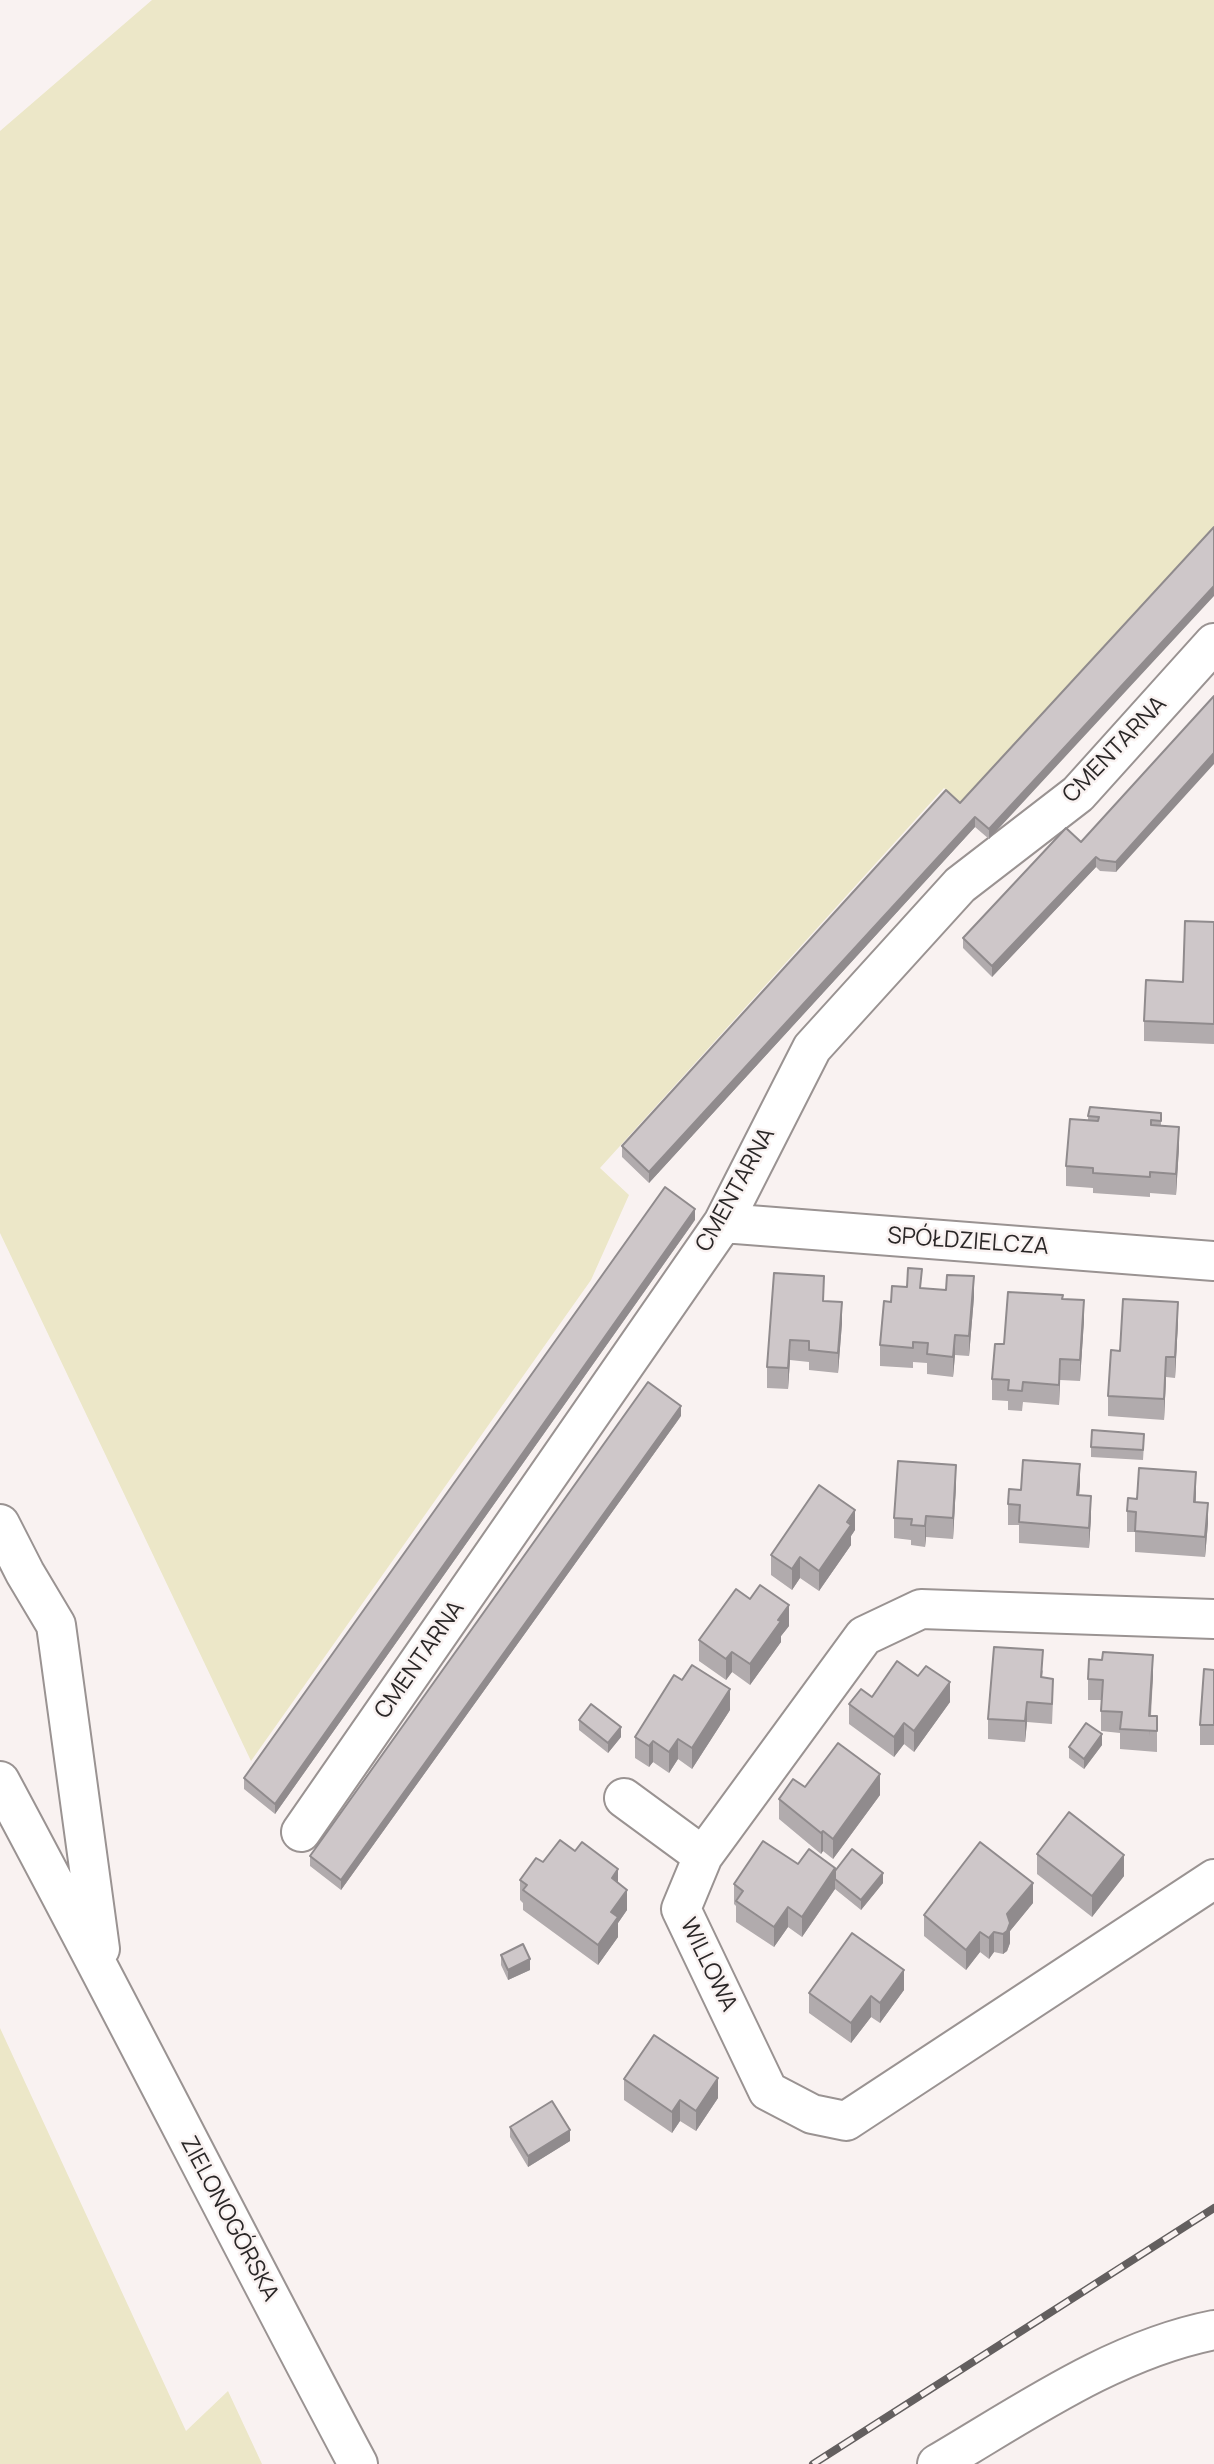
<!DOCTYPE html>
<html>
<head>
<meta charset="utf-8">
<style>
  body { margin:0 }
  canvas { display:block; background:#f9f2f1 }
</style>
</head>
<body>
<canvas width="1214" height="2464"></canvas>
<script>
const g = document.querySelector('canvas').getContext('2d');
g.lineJoin = 'round';
function paint(path, color) { g.fillStyle = color; g.fill(path, 'evenodd'); }
function trace(path, color, width, dash) { g.strokeStyle = color; g.lineWidth = width; g.lineCap = dash ? 'butt' : 'round'; g.setLineDash(dash || []); g.stroke(path); }
function write(font, color, halo, rows, align = 'center') {
  g.font = font + ' Manrope,sans-serif'; g.lineWidth = 5; g.setLineDash([]); g.textBaseline = 'middle'; g.strokeStyle = halo; g.fillStyle = color; for (const [text, x, y, turn = 0] of rows) {
    g.save(); g.translate(x, y); g.rotate((+turn || 0) * Math.PI / 180); g.textAlign = isNaN(turn) ? turn : align; if (halo) g.strokeText(text, 0, 0); g.fillText(text, 0, 0); g.restore();
  }
}
paint(new Path2D(`
  M152 0H1214V534L964 806 944 788 600 1168 629 1195 591 1280 251 1761 0 1233V131Z
  M0 2028 186 2431 228 2391 262 2464H0Z`), '#ece7c8');
const street = new Path2D(`
  M723 1223 1214 1261
  M1214 1619 921 1609 864 1636 703 1856 681 1909 768 2091 812 2114 846 2121 1214 1879
  M624 1798 703 1856
  M301 1832 723 1223 812 1048 960 885 1078 794 1214 643`);
const secondary = new Path2D(`
  M937 2464C1024 2413 1113 2350 1214 2330`);
const primary = new Path2D(`
  M0 1524 25 1573 56 1625 100 1949
  M0 1781C122 2008 237 2237 358 2464`);
trace(street, '#9a9392', 42);
trace(secondary, '#9a9392', 42);
trace(primary, '#9a9392', 42);
trace(street, '#fff', 38);
trace(secondary, '#fff', 38);
trace(primary, '#fff', 38);
const rail = new Path2D(`
  M813 2464 1214 2208`);
trace(rail, '#635f5f', 8);
trace(rail, '#f9f2f1', 5, [16]);
paint(new Path2D(`
  M1214 527 989 839 975 827 649 1183 622 1157V1146L960 803Z
  M1214 696 1116 872 1100 871 1096 867 992 977 963 948V938L1081 842Z
  M1214 922V1044L1144 1041V1021L1183 982Z
  M1161 1113V1126L1179 1147 1176 1195 1150 1193V1197L1093 1193V1188L1066 1186V1166L1088 1120V1116Z
  M695 1220 275 1814 244 1789V1778Z
  M774 1273 824 1301 842 1323 838 1373 809 1370V1362L790 1360 788 1389 767 1388V1367Z
  M922 1288 974 1297 969 1356 955 1355 953 1377 927 1374V1363L913 1362V1368L880 1366V1345L891 1302Z
  M1062 1299 1084 1320 1080 1381 1060 1380 1059 1405 1023 1402 1022 1411 1008 1410V1401L992 1400V1379L1004 1344Z
  M1178 1322 1175 1378 1166 1377 1164 1420 1108 1416V1396L1120 1351Z
  M681 1416 341 1890 310 1866V1856Z
  M1144 1444 1143 1460 1091 1457V1447Z
  M956 1485 953 1539 926 1537 925 1547 911 1545V1540L894 1538V1518Z
  M1080 1485 1079 1495 1091 1517 1089 1548 1019 1543V1525H1008V1504L1021 1490Z
  M1196 1493V1502L1208 1523 1205 1557 1135 1552V1532H1127V1511L1137 1499Z
  M855 1530 851 1536V1545L819 1591 800 1578 792 1590 771 1575V1555Z
  M789 1626 781 1636V1642L750 1685 732 1672 726 1680 699 1661V1640Z
  M1043 1670 1042 1678 1053 1700 1052 1724 1027 1722 1025 1742 988 1739V1719Z
  M1214 1670V1745H1200V1725Z
  M1153 1676 1151 1716H1157V1752L1120 1749V1733L1101 1731V1700H1088V1679Z
  M872 1697 950 1702 914 1752 904 1744 894 1757 849 1724V1704Z
  M730 1710 692 1769 678 1759 669 1773 653 1762 649 1767 635 1758V1737Z
  M579 1720 621 1737 608 1753 579 1730Z
  M1102 1745 1084 1769 1069 1758V1747Z
  M805 1787 880 1795 833 1859 823 1851 821 1854 779 1819V1799Z
  M1037 1854 1124 1876 1092 1917 1037 1874Z
  M543 1862 618 1883 627 1910 618 1923V1937L598 1965 523 1910V1903L520 1900V1880Z
  M798 1864 835 1871 883 1883 861 1910 835 1889 802 1937 788 1927 774 1947 736 1922V1906L734 1904V1884Z
  M1033 1903 1010 1931V1943L1007 1951 1003 1954 994 1952 989 1959 980 1952 966 1970 924 1936V1915Z
  M501 1955 530 1970 508 1980 501 1965Z
  M904 1990 880 2023 871 2017 851 2043 809 2013V1993Z
  M624 2079 718 2098 696 2131 680 2121 672 2133 624 2100Z
  M510 2127 570 2141 528 2167 510 2137Z`), '#b1abad');
paint(new Path2D(`
  M1214 586V596L989 839V829Z
  M1214 753V764L1116 872V862Z
  M975 817V827L649 1183V1172Z
  M1096 857V867L992 977V966Z
  M1179 1127V1147L1176 1195V1174Z
  M695 1209V1220L275 1814V1804Z
  M974 1276V1297L969 1356V1336Z
  M1084 1300V1320L1080 1381V1360Z
  M842 1302V1323L838 1373V1353Z
  M1178 1302V1322L1175 1378V1357Z
  M955 1335V1355L953 1377V1357Z
  M790 1340V1360L788 1389V1368Z
  M1166 1357V1377L1164 1420V1399Z
  M1060 1359V1380L1059 1405V1385Z
  M681 1406V1416L341 1890V1880Z
  M1080 1464V1485L1077 1516V1495Z
  M956 1465V1485L953 1539V1518Z
  M1196 1472V1493L1194 1522V1502Z
  M1091 1496V1517L1089 1548V1528Z
  M1208 1503V1523L1205 1557V1537Z
  M855 1510V1530L851 1536V1545L819 1591V1571Z
  M926 1516V1537L925 1547V1526Z
  M800 1557V1578L792 1590V1569Z
  M789 1605V1626L781 1636V1642L750 1685V1664L778 1620Z
  M732 1652V1672L726 1680V1659Z
  M1153 1655V1676L1149 1736V1716Z
  M950 1682V1702L914 1752V1731Z
  M730 1689V1710L692 1769V1748Z
  M1027 1702V1722L1025 1742V1721Z
  M904 1723V1744L894 1757V1737Z
  M621 1727V1737L608 1753V1743Z
  M1102 1734V1745L1084 1769V1759Z
  M678 1739V1759L669 1773V1752Z
  M653 1741V1762L649 1767V1746Z
  M880 1774V1795L833 1859V1839Z
  M823 1831V1851L821 1854V1833Z
  M1124 1855V1876L1092 1917V1896Z
  M835 1868V1889L802 1937V1917Z
  M618 1869V1890L612 1878Z
  M883 1873V1883L861 1910V1900Z
  M1033 1883V1903L1010 1931V1943L1007 1951 1003 1954V1934L1007 1914Z
  M627 1890V1910L618 1923V1937L598 1965V1945L611 1912Z
  M788 1907V1927L774 1947V1927Z
  M980 1932V1952L966 1970V1950Z
  M994 1932V1952L989 1959V1938Z
  M530 1959V1970L508 1980V1970Z
  M904 1970V1990L880 2023V2003Z
  M871 1996V2017L851 2043V2023Z
  M718 2078V2098L696 2131V2111Z
  M680 2100V2121L672 2133V2112Z
  M570 2130V2141L528 2167V2156Z`), '#908b8d');
const building = new Path2D(`
  M1214 527V586L989 829 975 817 649 1172 622 1146 946 790 960 803Z
  M1214 696V753L1116 862 1100 860 1096 857 992 966 963 938 1066 828 1081 842Z
  M1185 921 1214 922V1024L1144 1021 1146 980 1183 982Z
  M1090 1107 1161 1113V1121L1151 1120V1125L1179 1127 1176 1174 1150 1172V1177L1093 1173V1168L1066 1166 1070 1119 1098 1121 1099 1117 1088 1116Z
  M665 1187 695 1209 275 1804 244 1778Z
  M908 1268 922 1269 920 1288 946 1290 947 1275 974 1276 969 1336 955 1335 953 1357 927 1354 928 1343 913 1342V1348L880 1345 884 1301 891 1302 892 1286 907 1287Z
  M774 1273 824 1276 823 1301 842 1302 838 1353 809 1350V1341L790 1340 788 1368 767 1367Z
  M1008 1292 1063 1295 1062 1299 1084 1300 1080 1360 1060 1359 1059 1385 1023 1382 1022 1391 1008 1390 1009 1380 992 1379 995 1344H1004Z
  M1123 1299 1178 1302 1175 1357H1166L1164 1399 1108 1396 1111 1350 1120 1351Z
  M648 1382 681 1406 341 1880 310 1856Z
  M1092 1430 1144 1434 1143 1450 1091 1447Z
  M1023 1460 1080 1464 1077 1495 1091 1496 1089 1528 1019 1522 1020 1505 1008 1504 1009 1489 1021 1490Z
  M898 1461 956 1465 953 1518 926 1516 925 1526 911 1525 912 1519 894 1518Z
  M1139 1468 1196 1472 1194 1502 1208 1503 1205 1537 1135 1531 1136 1512 1127 1511 1128 1498 1137 1499Z
  M819 1485 855 1510 847 1522 851 1525 819 1571 800 1557 792 1569 771 1555Z
  M760 1585 789 1605 778 1620 781 1621 750 1664 732 1652 726 1659 699 1640 736 1589 750 1599Z
  M994 1647 1043 1650 1041 1677 1053 1679 1052 1704 1027 1702 1025 1721 988 1719Z
  M1103 1652 1153 1655 1149 1716H1157V1731L1120 1729 1122 1712 1101 1711 1103 1680 1088 1679 1089 1659 1102 1660Z
  M897 1661 918 1676 926 1666 950 1682 914 1731 904 1723 894 1737 849 1704 861 1689 872 1697Z
  M692 1665 730 1689 692 1748 678 1739 669 1752 653 1741 649 1746 635 1737 674 1675 682 1680Z
  M1204 1669 1214 1670V1725H1200Z
  M591 1704 621 1727 608 1743 579 1720Z
  M1086 1723 1102 1734 1084 1759 1069 1747Z
  M838 1743 880 1774 833 1839 823 1831 821 1833 779 1799 793 1779 805 1787Z
  M1069 1812 1124 1855 1092 1896 1037 1854Z
  M560 1840 575 1851 582 1842 618 1869 612 1878 627 1890 611 1912 618 1917 598 1945 523 1890 527 1885 520 1880 536 1858 543 1862Z
  M763 1841 798 1864 809 1849 835 1868 802 1917 788 1907 774 1927 736 1901 743 1891 734 1884Z
  M980 1842 1033 1883 1007 1914 1010 1923 1007 1931 1003 1934 994 1932 989 1938 980 1932 966 1950 924 1915Z
  M852 1849 883 1873 861 1900 835 1879V1871Z
  M852 1933 904 1970 880 2003 871 1996 851 2023 809 1993Z
  M523 1944 530 1959 508 1970 501 1955Z
  M654 2035 718 2078 696 2111 680 2100 672 2112 624 2079Z
  M552 2101 570 2130 528 2156 510 2127Z`);
paint(building, '#cec7c9');
trace(building, '#908b8d', 2);
write('23px', '#2a2727', '#f9f2f1', [
  ["CMENTARNA",1115,750,-46],
  ["CMENTARNA",736,1190,-61],
  ["SPÓŁDZIELCZA",968,1242,4],
  ["CMENTARNA",420,1660,-55],
  ["WILLOWA",708,1965,64],
  ["ZIELONOGÓRSKA",229,2219,62]
]);
</script>
</body>
</html>
